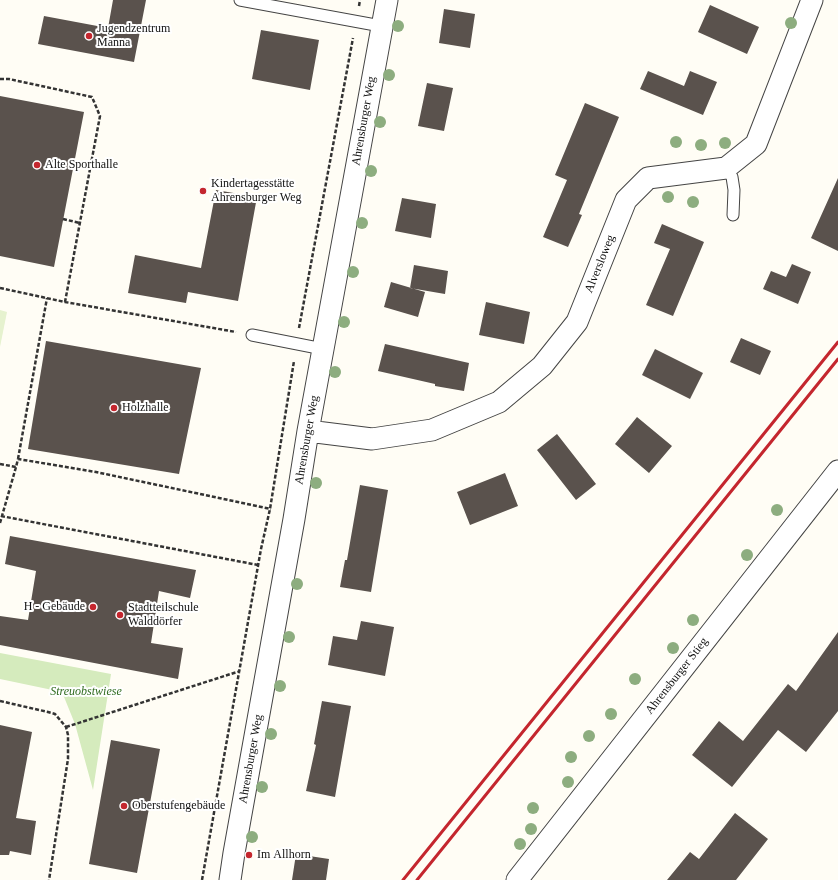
<!DOCTYPE html>
<html>
<head>
<meta charset="utf-8">
<style>
	body { margin:0 }
	canvas { display:block; background:#fffdf5 }
</style>
</head>
<body>
<canvas width="838" height="880"></canvas>
<script>
const c = document.querySelector('canvas').getContext('2d');
c.lineJoin = 'round';
function fillPath(path, color) {
  c.fillStyle = color;
  c.fill(path, 'evenodd');
}
function poly(rows) {
  const path = new Path2D();
  for (const r of rows) {
    path.moveTo(r[0], r[1]);
    for (let i = 2; i < r.length; i += 2) path.lineTo(r[i], r[i + 1]);
  }
  return path;
}
function trace(path, color, width, dash) {
  c.strokeStyle = color;
  c.lineWidth = width;
  c.lineCap = dash ? 'butt' : 'round';
  c.setLineDash(dash || []);
  c.stroke(path);
}
function write(font, color, halo, rows, align = 'center') {
  c.font = font + ' Georgia,serif';
  c.lineWidth = 4;
  c.setLineDash([]);
  c.textBaseline = 'middle';
  c.strokeStyle = halo;
  c.fillStyle = color;
  for (const [text, x, y, turn = 0] of rows) {
    c.save();
    c.translate(x, y);
    c.rotate((+turn || 0) * Math.PI / 180);
    c.textAlign = isNaN(turn) ? turn : align;
    if (halo) c.strokeText(text, 0, 0);
    c.fillText(text, 0, 0);
    c.restore();
  }
}
fillPath(poly([
	[0,653,111,674,93,790,75,724,62,692,0,679]
]), '#d5ebbd');
fillPath(poly([
	[0,310,7,312,0,347]
]), '#e6f2cf');
fillPath(poly([
	[113,0,146,0,134,62,38,44,44,16,108,28],
	[710,5,759,27,747,54,698,32],
	[444,9,475,14,470,48,439,43],
	[261,30,319,40,310,90,252,79],
	[648,71,684,86,690,71,717,82,703,115,640,89],
	[427,83,453,88,444,131,418,126],
	[0,96,84,112,54,267,0,256],
	[585,103,619,117,579,214,582,215,568,247,543,237,567,180,555,175],
	[838,178,838,251,811,238],
	[216,190,257,197,238,301,188,292,186,303,128,293,135,255,201,268],
	[402,198,436,204,431,238,395,231],
	[662,224,704,242,673,316,646,305,670,249,654,243],
	[792,264,811,272,798,304,763,289,771,271,786,277],
	[414,265,448,271,445,294,410,288],
	[391,282,425,292,418,317,384,307],
	[486,302,530,312,524,344,479,335],
	[741,338,771,351,760,375,730,362],
	[46,341,201,368,179,474,28,449],
	[385,344,469,363,464,391,435,386,435,384,378,371],
	[655,349,703,373,690,399,642,375],
	[637,417,672,446,649,473,615,444],
	[557,434,596,484,576,500,537,450],
	[505,473,518,506,470,525,457,492],
	[360,485,388,490,371,592,340,587,345,560,347,560],
	[10,536,196,570,190,598,159,591,151,643,183,648,178,679,0,645,0,616,28,620,36,571,5,564],
	[361,621,394,627,385,676,328,665,333,636,357,640],
	[838,632,838,711,806,752,778,730,732,787,692,755,719,721,743,741,788,684,796,691],
	[322,701,351,706,335,797,306,791,316,745,314,744],
	[0,725,32,732,16,818,36,821,31,855,10,851,9,855,0,855],
	[111,740,160,749,137,873,89,864],
	[735,813,768,839,736,880,667,880,690,852,699,859],
	[296,854,329,859,326,880,292,880]
]), '#5a524d');
const service = poly([
	[240,0,381,26],
	[726,168,732,177,734,190,733,215],
	[252,335,323,349]
]);
const minor = poly([
	[308,431,372,439,432,430,499,402,542,366,577,322,626,200,648,178,726,168,756,144,812,0],
	[230,880,234,853,294,519,308,431,387,0],
	[517,880,838,471]
]);
trace(service, '#444', 13);
trace(minor, '#444', 23);
trace(poly([
	[359,6,360,0],
	[0,79,9,79,92,97,100,116,65,302],
	[63,219,80,223],
	[0,288,65,302,236,332],
	[299,328,353,38],
	[18,459,47,298],
	[0,464,16,467,18,459,96,472,271,509],
	[1,516,258,565],
	[0,523,16,467],
	[0,701,48,712,55,714,66,727,68,735,68,759,49,880],
	[66,727,240,671],
	[202,880,261,549,270,509,294,361]
]), '#333', 2.5, [4, 2]);
trace(service, '#fff', 11);
trace(minor, '#fff', 21);
trace(poly([
	[403,880,838,342],
	[417,880,838,359]
]), '#c4262e', 3);
c.fillStyle = '#8dad7f';
for (const [x, y] of [
	[791,23],
	[398,26],
	[389,75],
	[380,122],
	[676,142],
	[725,143],
	[701,145],
	[371,171],
	[668,197],
	[693,202],
	[362,223],
	[353,272],
	[344,322],
	[335,372],
	[316,483],
	[777,510],
	[747,555],
	[297,584],
	[693,620],
	[289,637],
	[673,648],
	[635,679],
	[280,686],
	[611,714],
	[271,734],
	[589,736],
	[571,757],
	[568,782],
	[262,787],
	[533,808],
	[531,829],
	[252,837],
	[520,844]
]) {
  c.beginPath();
  c.arc(x, y, 6, 0, 2 * Math.PI);
  c.fill();
}
for (const [x, y, r, color] of [
	[89,36,4,"#c4262e"],
	[37,165,4,"#c4262e"],
	[203,191,4,"#c4262e"],
	[114,408,4,"#c4262e"],
	[93,607,4,"#c4262e"],
	[120,615,4,"#c4262e"],
	[124,806,4,"#c4262e"],
	[249,855,4,"#c4262e"]
]) {
  const dot = new Path2D();
  dot.arc(x, y, r, 0, 2 * Math.PI);
  c.fillStyle = color;
  c.fill(dot);
  trace(dot, '#fff', 1.5);
}
write('12px', '#111', '#fff', [
	["Jugendzentrum",97,29],
	["Manna",97,43],
	["Alte Sporthalle",45,165],
	["Kindertagesstätte",211,184],
	["Ahrensburger Weg",211,198],
	["Holzhalle",122,408],
	["H - Gebäude",85,607,"right"],
	["Stadtteilschule",128,608],
	["Walddörfer",128,622],
	["Oberstufengebäude",132,806],
	["Im Allhorn",257,855]
], 'left');
write('12px', '#111', '#fff', [
	["Ahrensburger Weg",364,121,-80],
	["Alversloweg",600,264,-68],
	["Ahrensburger Weg",307,440,-80],
	["Ahrensburger Stieg",677,676,-52],
	["Ahrensburger Weg",251,759,-80]
]);
write('italic 12px', '#2f6b1f', '#fff', [
	["Streuobstwiese",86,692]
]);
</script>
</body>
</html>
